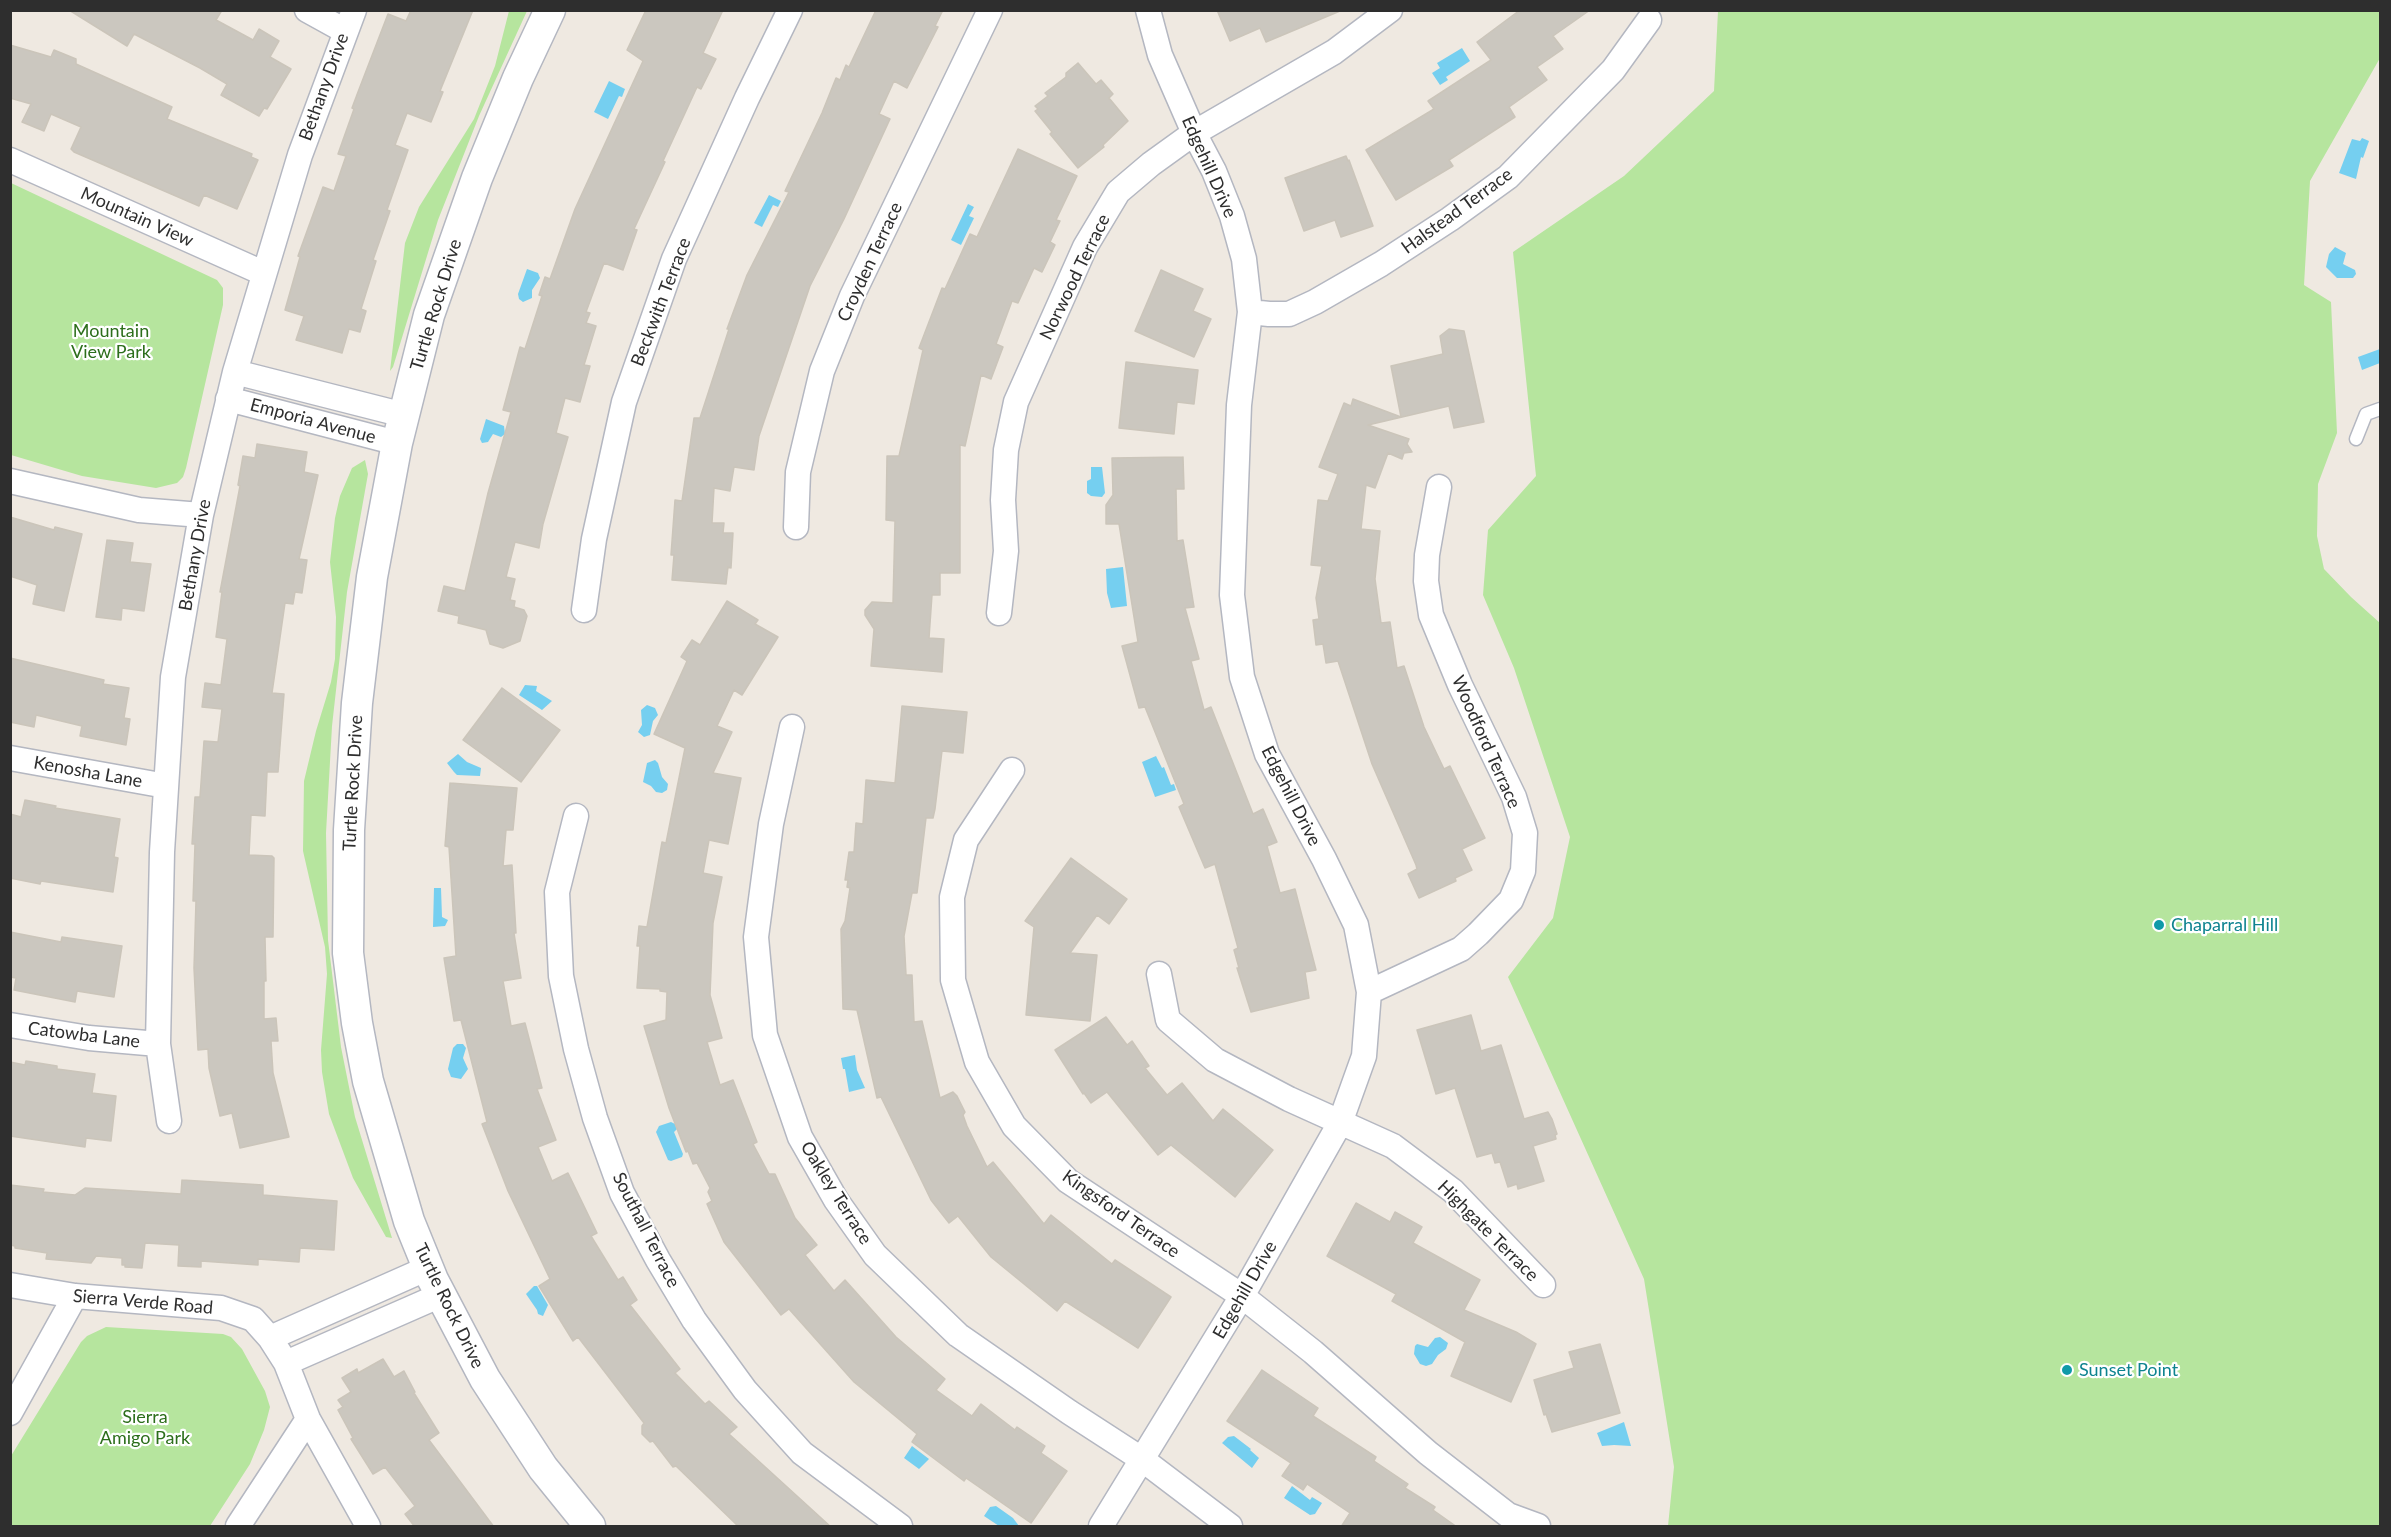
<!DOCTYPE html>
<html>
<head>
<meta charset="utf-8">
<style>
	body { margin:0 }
	#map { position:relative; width:2391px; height:1537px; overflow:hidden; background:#efe9e1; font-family:Lato,sans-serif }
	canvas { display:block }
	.frame { position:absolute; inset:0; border:12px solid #2e2e2e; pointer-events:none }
</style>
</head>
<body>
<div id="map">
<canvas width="2391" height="1537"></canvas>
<div class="frame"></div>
</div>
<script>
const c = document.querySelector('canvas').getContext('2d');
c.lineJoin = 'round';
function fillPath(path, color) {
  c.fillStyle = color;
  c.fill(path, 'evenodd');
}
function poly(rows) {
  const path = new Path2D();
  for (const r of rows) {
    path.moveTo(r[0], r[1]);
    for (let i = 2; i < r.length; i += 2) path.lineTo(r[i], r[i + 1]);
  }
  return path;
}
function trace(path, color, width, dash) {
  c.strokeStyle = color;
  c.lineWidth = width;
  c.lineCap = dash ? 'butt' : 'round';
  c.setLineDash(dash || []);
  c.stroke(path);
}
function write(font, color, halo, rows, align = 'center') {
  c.font = font + ' Lato,sans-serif';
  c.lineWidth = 4.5;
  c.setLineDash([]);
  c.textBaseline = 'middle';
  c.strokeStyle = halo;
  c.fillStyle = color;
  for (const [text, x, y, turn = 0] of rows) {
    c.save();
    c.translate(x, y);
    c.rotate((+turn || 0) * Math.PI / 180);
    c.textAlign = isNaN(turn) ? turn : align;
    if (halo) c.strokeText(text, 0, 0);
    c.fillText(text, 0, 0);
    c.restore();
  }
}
fillPath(poly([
	[509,11,527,11,479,116,438,220,393,367,390,371,405,243,419,207,474,119,495,66],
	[1718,11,2380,11,2380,58,2310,181,2304,285,2331,302,2337,433,2318,484,2317,536,2324,569,2351,597,2380,623,2380,1526,1668,1526,1674,1467,1644,1279,1508,977,1553,918,1570,837,1514,668,1483,595,1488,530,1536,476,1513,252,1624,176,1714,91],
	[11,183,217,280,223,288,223,305,186,468,183,477,177,483,156,488,82,476,11,455],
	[365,460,368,474,347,592,332,726,326,833,328,940,341,1047,355,1117,392,1238,386,1237,353,1178,329,1114,322,1072,321,1050,327,974,325,947,303,851,304,781,316,731,331,682,335,659,336,617,330,562,335,518,340,496,352,468],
	[106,1327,223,1334,231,1337,242,1349,265,1391,270,1407,264,1430,250,1464,210,1526,11,1526,11,1456,81,1342,87,1336]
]), '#b6e59e');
fillPath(poly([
	[1462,48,1470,61,1446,77,1448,80,1440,85,1432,73,1440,68,1437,63],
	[609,81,625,89,622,97,619,96,608,119,594,112],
	[2362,138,2369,141,2363,158,2361,157,2356,179,2339,173,2352,139,2360,141],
	[769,195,781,201,778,207,773,205,762,227,754,223],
	[968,204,974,207,969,216,974,218,961,245,951,240],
	[2335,247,2346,253,2343,264,2355,270,2356,274,2353,278,2337,278,2326,267,2329,254],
	[527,269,538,273,540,278,532,290,532,298,523,302,519,299,518,294],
	[2380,349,2380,363,2362,370,2358,357],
	[486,419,504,426,505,434,501,437,493,434,488,442,482,443,480,439],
	[1091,467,1102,467,1105,493,1102,497,1091,496,1087,493,1087,481,1091,479],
	[1123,567,1127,606,1111,608,1107,593,1106,569],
	[525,685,537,686,536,691,552,701,542,710,519,695],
	[647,705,655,708,658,715,653,721,650,735,644,737,638,732,642,725,641,710],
	[458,754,467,762,481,768,480,776,457,775,454,772,447,763],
	[1156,756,1162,768,1164,767,1171,785,1174,784,1176,790,1155,797,1142,762],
	[655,760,658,763,662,777,668,784,667,790,662,793,656,792,651,786,643,782,647,763],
	[434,888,441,888,442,917,448,920,445,926,433,927],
	[457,1044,463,1044,466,1048,463,1058,468,1069,461,1079,451,1077,448,1069,453,1048],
	[855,1055,857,1070,865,1088,849,1092,845,1069,843,1069,841,1058],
	[671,1122,675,1124,677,1129,674,1132,683,1154,682,1157,671,1161,668,1160,656,1132,659,1126],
	[534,1286,537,1286,548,1305,543,1316,538,1314,537,1310,526,1294],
	[1440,1337,1448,1343,1446,1349,1438,1355,1432,1364,1426,1366,1420,1364,1414,1354,1415,1346,1417,1344,1428,1347,1435,1338],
	[1624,1422,1631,1446,1614,1445,1602,1446,1597,1433],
	[1234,1436,1251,1449,1250,1450,1259,1458,1252,1468,1222,1443,1228,1437],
	[912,1446,929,1459,919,1469,904,1458],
	[1292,1486,1310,1500,1312,1497,1322,1503,1315,1514,1310,1515,1284,1498],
	[996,1506,1013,1518,1019,1526,999,1526,984,1516,990,1507]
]), '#75cff0');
const building = poly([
	[69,10,222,10,216,20,253,40,259,29,279,41,270,57,291,69,267,109,264,108,259,116,221,95,227,84,200,68,134,34,127,46,69,10],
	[411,10,473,10,440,91,443,92,431,122,407,113,395,145,408,150,387,210,390,211,373,260,376,261,361,309,366,311,360,332,349,329,342,353,296,340,304,316,285,310,300,257,298,256,323,187,334,191,346,156,338,154,354,109,352,108,358,92,388,14,406,21,411,10],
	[646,10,723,10,703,53,716,59,701,89,697,87,663,161,665,162,634,229,637,230,623,270,604,263,586,312,590,313,586,323,596,326,584,365,590,366,580,402,565,398,556,433,568,437,543,524,539,548,515,542,506,577,515,579,510,600,515,601,514,607,524,610,527,616,520,641,503,648,490,644,486,630,458,623,459,616,438,611,444,586,465,591,488,493,511,412,503,410,520,347,525,349,542,296,539,295,545,277,550,279,575,209,643,61,627,50,646,10],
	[876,10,943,10,935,26,938,27,907,88,894,81,879,114,890,119,844,219,810,286,759,436,754,470,734,467,730,491,714,488,712,523,724,523,723,533,733,533,731,568,728,567,726,584,672,580,674,555,671,555,675,500,682,501,694,418,700,418,729,329,727,329,747,275,789,192,785,191,822,113,836,78,840,80,846,65,849,67,876,10],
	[1217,10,1340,10,1340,11,1266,42,1260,28,1230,41,1217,10],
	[1520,10,1590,10,1553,36,1563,49,1537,67,1547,80,1509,107,1515,117,1449,160,1453,166,1396,200,1366,150,1434,109,1428,101,1491,60,1477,42,1520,10],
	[10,45,51,57,54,50,76,59,76,64,172,107,167,119,252,154,251,157,258,160,237,209,204,195,199,206,74,152,71,149,81,127,51,114,44,131,22,122,31,104,10,98,10,45],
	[1078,63,1096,84,1101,80,1113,94,1109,98,1128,121,1103,145,1104,147,1078,168,1050,134,1052,132,1035,111,1038,109,1035,106,1048,96,1045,93,1066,77,1066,73,1078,63],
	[1018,149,1077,176,1056,220,1060,221,1050,242,1055,245,1042,272,1034,268,1018,303,1012,301,996,344,1003,347,991,379,981,375,965,446,960,445,960,573,940,573,940,595,932,595,929,638,944,639,942,672,871,666,874,629,865,615,865,610,872,602,893,603,895,521,886,520,887,456,899,456,923,350,919,348,942,288,945,289,970,234,977,237,1018,149],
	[1346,156,1348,161,1349,160,1373,226,1341,237,1335,220,1304,231,1285,178,1346,156],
	[1161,270,1203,289,1193,311,1211,319,1194,357,1135,331,1161,270],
	[1449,329,1464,331,1484,422,1454,428,1449,406,1368,425,1409,439,1407,444,1412,452,1404,453,1402,459,1388,453,1375,488,1366,485,1361,529,1380,531,1375,579,1381,623,1390,622,1397,668,1404,666,1424,727,1444,769,1450,766,1485,838,1462,849,1472,870,1455,878,1456,881,1419,898,1408,874,1417,869,1416,865,1372,764,1338,661,1326,663,1323,644,1316,645,1313,620,1319,619,1316,598,1322,566,1311,565,1318,500,1328,501,1338,474,1319,467,1344,403,1351,406,1353,399,1401,417,1391,366,1443,354,1440,336,1449,329],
	[1126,362,1198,370,1194,404,1177,402,1174,434,1119,428,1126,362],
	[257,444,307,452,304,472,318,475,299,559,307,560,302,593,295,592,293,604,285,603,272,693,284,694,278,772,267,772,265,816,251,815,249,855,272,856,274,858,273,937,265,937,266,981,264,981,264,1019,276,1018,278,1041,271,1041,273,1073,289,1137,240,1148,232,1113,220,1116,209,1068,208,1049,198,1050,194,968,196,901,193,901,195,844,192,844,195,797,200,797,204,741,218,742,222,709,202,707,205,683,221,685,227,639,216,637,222,592,220,592,240,486,238,485,243,456,255,458,257,444],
	[1183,457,1184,489,1176,489,1177,541,1183,540,1194,607,1185,608,1199,659,1191,661,1204,710,1211,707,1253,814,1263,809,1277,842,1267,846,1280,893,1295,889,1316,970,1305,972,1309,998,1251,1012,1237,968,1239,968,1234,950,1238,948,1215,864,1205,868,1179,807,1184,804,1145,707,1139,708,1122,646,1138,642,1119,524,1106,524,1106,505,1113,495,1112,458,1183,457],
	[10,517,54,530,55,527,82,534,64,611,33,604,37,585,10,576,10,517],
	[107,540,133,543,130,562,151,564,144,611,122,608,121,620,96,617,107,540],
	[727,601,758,620,755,624,778,637,742,695,734,690,717,726,732,732,713,773,741,778,728,844,709,840,703,873,722,877,713,923,710,995,722,1038,707,1042,720,1085,733,1080,757,1142,753,1144,769,1174,775,1174,795,1218,817,1245,805,1255,834,1291,845,1280,896,1337,945,1379,936,1390,972,1416,981,1404,1015,1430,1017,1427,1045,1446,1041,1453,1067,1471,1031,1523,966,1478,964,1481,912,1442,917,1434,854,1382,789,1309,781,1315,724,1242,707,1204,712,1201,708,1192,710,1188,697,1163,693,1164,688,1151,686,1152,669,1108,644,1026,666,1020,667,992,660,991,660,989,637,988,640,946,637,946,639,926,647,927,662,842,666,843,685,748,654,734,687,661,681,657,692,640,700,645,727,601],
	[10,658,104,680,103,684,129,688,124,718,130,719,126,745,80,736,82,726,36,715,34,727,10,722,10,658],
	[502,688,560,730,521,782,463,740,502,688],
	[902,706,967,712,963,753,942,751,935,809,933,818,926,818,917,893,912,893,904,936,906,975,912,975,914,1022,922,1021,940,1098,953,1092,957,1096,965,1112,963,1115,967,1126,987,1167,993,1162,1044,1224,1051,1215,1112,1264,1115,1260,1171,1297,1138,1348,1065,1301,1057,1311,991,1257,958,1216,949,1223,931,1200,881,1097,877,1098,857,1010,843,1009,841,929,845,921,850,888,847,887,848,880,845,880,849,852,854,852,856,823,863,824,866,780,895,783,902,706],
	[450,783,517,788,513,830,506,830,503,866,512,865,516,933,514,933,521,978,503,981,511,1026,525,1023,542,1088,537,1089,556,1140,538,1147,552,1181,568,1173,597,1233,591,1236,618,1280,623,1277,637,1300,630,1305,680,1369,675,1373,705,1404,709,1401,737,1427,729,1434,831,1527,739,1527,676,1466,673,1467,653,1441,650,1442,642,1434,642,1426,644,1423,578,1337,573,1341,539,1286,550,1279,508,1191,482,1124,487,1122,461,1020,454,1021,444,958,456,956,449,847,445,846,450,783],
	[25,800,56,806,55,808,120,819,114,857,118,858,113,892,41,881,40,884,10,878,10,814,21,817,25,800],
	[1071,858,1127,899,1109,924,1097,915,1070,953,1097,955,1090,1021,1026,1015,1034,927,1025,921,1071,858],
	[10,932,61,942,62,937,122,946,114,997,77,991,75,1002,14,990,16,978,10,977,10,932],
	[1471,1015,1481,1051,1501,1045,1524,1119,1548,1112,1552,1119,1557,1134,1555,1135,1556,1139,1533,1146,1544,1181,1518,1189,1517,1184,1508,1187,1500,1162,1495,1163,1492,1153,1477,1157,1455,1088,1436,1094,1417,1030,1471,1015],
	[1106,1017,1127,1045,1132,1041,1149,1066,1145,1068,1167,1095,1182,1083,1213,1121,1223,1109,1273,1150,1235,1197,1171,1145,1158,1155,1107,1092,1091,1103,1084,1093,1083,1094,1055,1050,1106,1017],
	[26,1061,57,1066,57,1069,95,1074,92,1093,116,1096,111,1141,86,1138,85,1147,10,1136,10,1062,25,1065,26,1061],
	[182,1180,263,1185,263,1195,337,1201,334,1250,300,1248,299,1262,258,1259,258,1265,201,1261,201,1267,178,1266,179,1245,145,1243,142,1268,125,1267,125,1265,122,1265,122,1258,96,1256,91,1263,46,1259,47,1253,15,1248,15,1246,10,1245,10,1185,44,1189,43,1192,75,1195,85,1188,181,1194,182,1180],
	[1356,1203,1390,1222,1395,1212,1422,1227,1413,1243,1480,1280,1464,1310,1516,1332,1536,1344,1511,1402,1451,1376,1465,1342,1392,1301,1396,1294,1327,1256,1356,1203],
	[1600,1344,1620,1413,1552,1432,1546,1414,1544,1415,1534,1380,1574,1368,1569,1352,1600,1344],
	[383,1359,394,1377,404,1371,415,1392,414,1393,439,1433,429,1440,494,1527,415,1527,405,1514,415,1506,385,1467,373,1474,351,1439,353,1438,338,1410,343,1407,338,1400,351,1392,342,1378,357,1369,358,1373,383,1359],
	[1262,1370,1318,1408,1313,1416,1376,1457,1374,1461,1408,1484,1405,1488,1435,1507,1433,1510,1457,1527,1341,1527,1350,1513,1307,1484,1303,1490,1282,1476,1291,1463,1227,1421,1262,1370]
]);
fillPath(building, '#cbc7bf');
trace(building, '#cbc5ba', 1.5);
const service = poly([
	[2356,439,2366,414,2380,409]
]);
const minor = poly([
	[307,10,345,31],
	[10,160,263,273],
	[1250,312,1269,314,1289,314,1315,302,1381,264,1450,219,1508,177,1613,70,1649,20],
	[235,372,404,415],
	[228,399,397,443],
	[10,481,139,510,201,515],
	[796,527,798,472,822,371,852,296,990,10],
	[584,610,594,539,624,402,674,259,747,98,790,10],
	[999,613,1006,551,1003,500,1006,450,1016,402,1085,247,1118,192,1151,164,1194,133,1334,52,1390,10],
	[792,727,771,824,756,937,765,1035,800,1137,836,1200,875,1255,958,1335,1069,1412,1143,1460,1230,1526],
	[10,758,166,786],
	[1012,770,966,840,952,897,953,980,977,1062,1014,1126,1068,1181,1242,1296,1313,1352,1428,1453,1508,1515,1538,1526],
	[576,816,557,892,561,976,576,1049,595,1118,622,1193,658,1260,694,1320,745,1390,802,1453,900,1526],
	[1159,974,1168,1020,1215,1060,1289,1099,1393,1146,1453,1191,1543,1285],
	[1369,992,1461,949,1478,934,1511,900,1523,871,1525,833,1514,797,1460,685,1431,615,1426,581,1427,555,1439,487],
	[10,1025,89,1038,158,1044],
	[169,1121,158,1044,162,852,173,677,201,515,235,372,300,155,354,10],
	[10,1285,75,1296,221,1308,253,1319,270,1338,286,1363,308,1419,368,1526],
	[270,1338,428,1268],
	[286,1363,441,1295],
	[10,1413,75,1296],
	[238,1526,308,1419],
	[1101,1526,1242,1296,1340,1123,1364,1056,1369,992,1356,925,1324,859,1267,754,1242,677,1232,595,1239,405,1250,312,1244,259,1232,216,1214,171,1194,133,1160,55,1148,10]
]);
const tertiary = poly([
	[550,10,518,78,477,178,429,315,397,443,372,577,357,703,349,830,348,953,357,1023,368,1081,409,1221,433,1280,485,1379,543,1468,590,1526]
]);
trace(service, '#b4b7c1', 15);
trace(minor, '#b4b7c1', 27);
trace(tertiary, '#b4b7c1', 33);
trace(service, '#fff', 12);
trace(minor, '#fff', 24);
trace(tertiary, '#fff', 30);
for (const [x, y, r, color] of [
	[2159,925,6,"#0f9aa8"],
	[2067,1370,6,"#0f9aa8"]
]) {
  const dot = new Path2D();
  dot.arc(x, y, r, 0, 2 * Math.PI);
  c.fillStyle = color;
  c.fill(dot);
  trace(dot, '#fff', 2);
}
write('18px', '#2e2e2e', '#fff', [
	["Bethany Drive",324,87,-70],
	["Edgehill Drive",1209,167,66],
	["Halstead Terrace",1457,211,-36],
	["Mountain View",137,217,24],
	["Croyden Terrace",870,262,-65],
	["Norwood Terrace",1075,277,-64],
	["Beckwith Terrace",661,302,-69],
	["Turtle Rock Drive",436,305,-73],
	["Emporia Avenue",313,421,15],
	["Bethany Drive",195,555,-80],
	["Woodford Terrace",1486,742,66],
	["Kenosha Lane",88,772,10],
	["Turtle Rock Drive",353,783,-87],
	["Edgehill Drive",1291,796,63],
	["Catowba Lane",84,1035,7],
	["Oakley Terrace",836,1193,58],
	["Kingsford Terrace",1121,1214,35],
	["Southall Terrace",646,1230,63],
	["Highgate Terrace",1488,1231,45],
	["Edgehill Drive",1245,1290,-60],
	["Sierra Verde Road",143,1302,5],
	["Turtle Rock Drive",449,1306,64]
]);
write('18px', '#2c6e1b', '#fff', [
	["Mountain",111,331],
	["View Park",111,352],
	["Sierra",145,1417],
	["Amigo Park",145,1438]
]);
write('18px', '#0d838f', '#fff', [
	["Chaparral Hill",2171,925],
	["Sunset Point",2079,1370]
], 'left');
</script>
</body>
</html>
